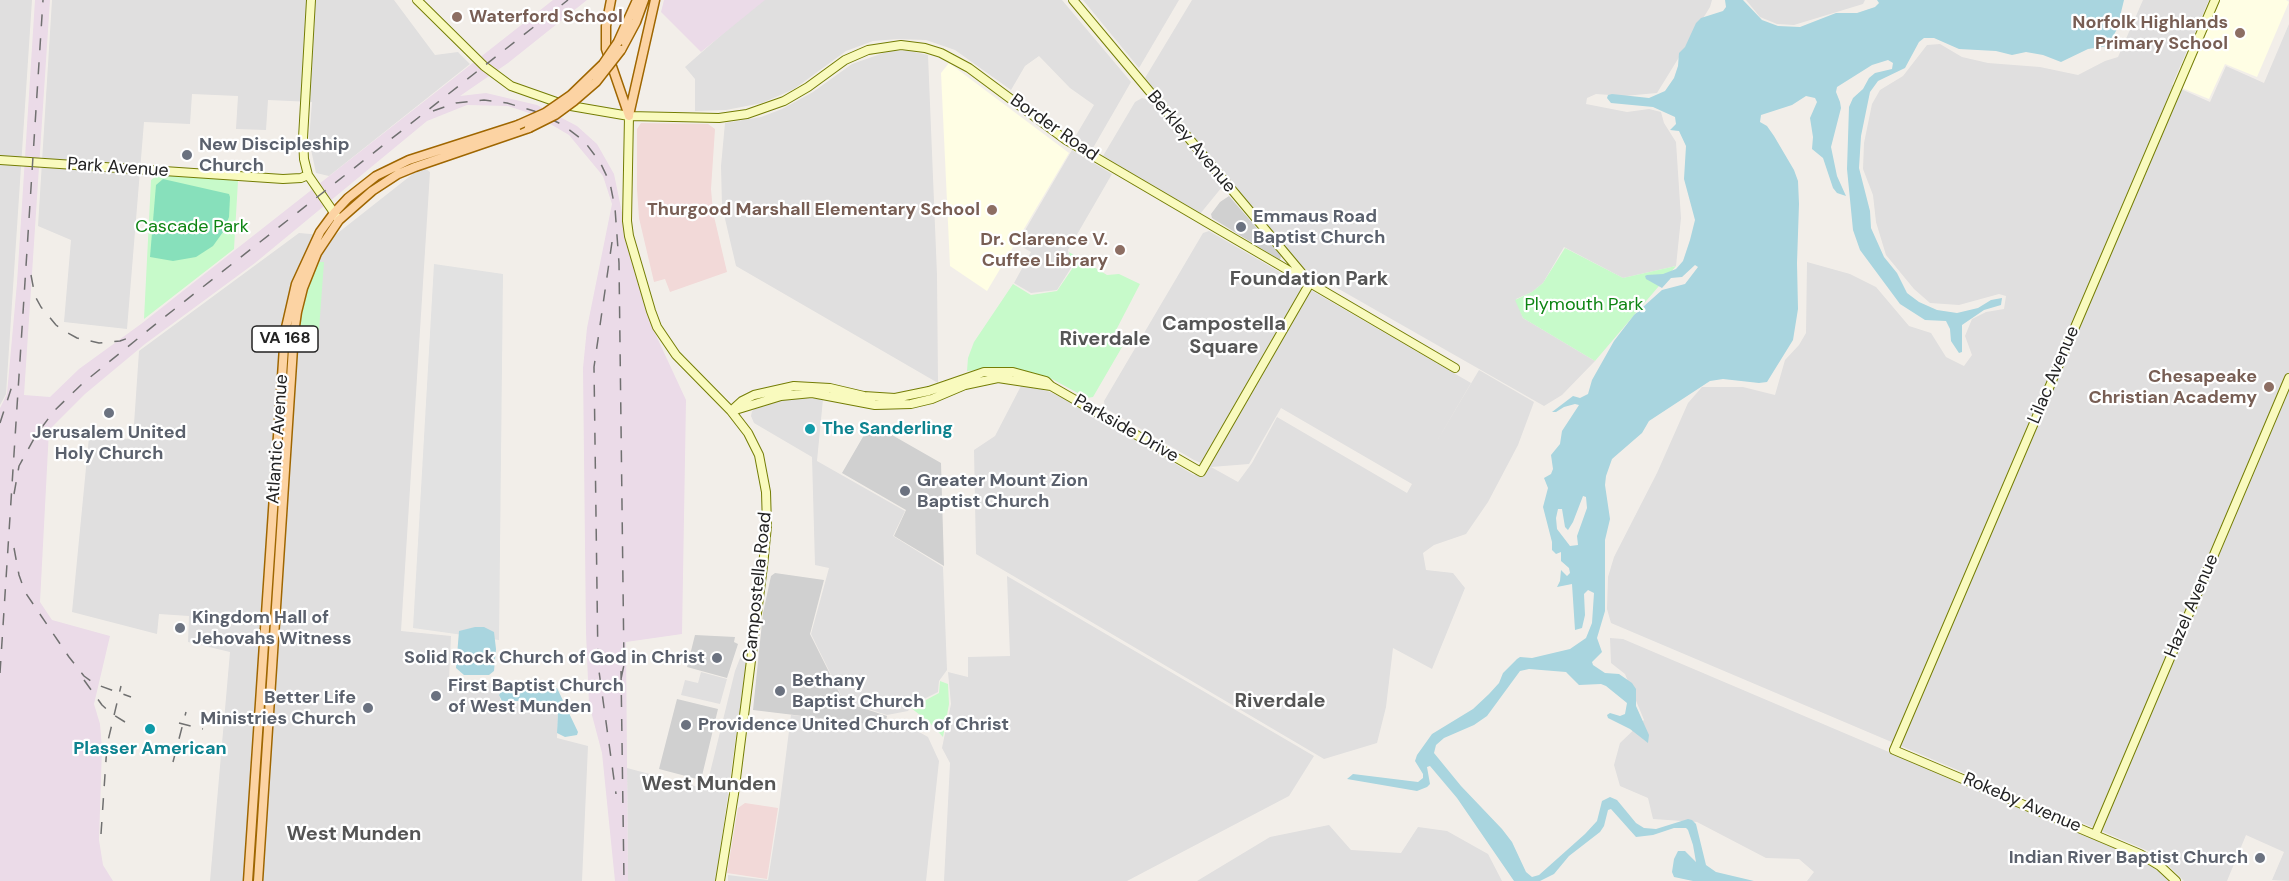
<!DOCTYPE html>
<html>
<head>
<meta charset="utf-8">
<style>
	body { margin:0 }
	canvas { display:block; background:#f2eee9 }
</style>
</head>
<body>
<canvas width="2289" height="881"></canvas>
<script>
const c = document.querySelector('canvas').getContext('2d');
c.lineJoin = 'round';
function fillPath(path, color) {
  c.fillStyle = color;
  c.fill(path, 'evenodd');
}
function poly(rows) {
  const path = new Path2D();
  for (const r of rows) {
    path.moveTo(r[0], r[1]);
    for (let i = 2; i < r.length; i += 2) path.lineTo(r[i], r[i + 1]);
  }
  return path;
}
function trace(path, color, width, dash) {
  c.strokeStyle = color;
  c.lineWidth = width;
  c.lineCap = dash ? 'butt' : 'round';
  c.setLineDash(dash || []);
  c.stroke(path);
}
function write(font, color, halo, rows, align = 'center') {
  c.font = font + ' "DM Sans",sans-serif';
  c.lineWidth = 4.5;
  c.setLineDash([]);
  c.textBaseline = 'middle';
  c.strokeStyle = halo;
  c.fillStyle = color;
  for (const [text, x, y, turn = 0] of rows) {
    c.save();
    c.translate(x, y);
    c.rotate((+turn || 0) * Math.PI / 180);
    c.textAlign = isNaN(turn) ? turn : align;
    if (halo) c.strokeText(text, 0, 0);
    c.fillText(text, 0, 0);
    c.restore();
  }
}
fillPath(poly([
	[0,0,32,0,6,394,0,405],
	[52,0,394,0,435,55,458,52,470,64,329,176,316,173,309,140,312,102,268,100,266,130,236,129,238,96,192,94,190,124,144,122,127,329,64,322,71,240,38,226],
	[761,0,1062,0,1131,82,1093,148,1075,137,1094,105,1070,88,1039,56,1025,66,1011,90,955,50,926,40,898,39,873,41,846,51,794,89,762,103,726,110,695,111,695,79,685,67],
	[1083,0,1179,0,1139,68],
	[1192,0,1712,0,1710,7,1657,93,1624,96,1596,94,1587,98,1586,104,1627,112,1649,109,1661,112,1664,123,1676,142,1681,218,1676,266,1623,278,1564,247,1543,283,1532,292,1516,299,1523,318,1595,361,1562,395,1544,406,1309,272,1294,260,1145,78],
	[1746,0,1865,0,1863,4,1794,25,1777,24,1760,17],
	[2143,0,2209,0,2172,85,2210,102,2226,66,2264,83,2289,24,2289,881,2272,880,2284,852,2246,835,2227,881,2184,881,2158,855,1611,623,1607,609,1608,577,1614,557,1657,473,1688,403,1702,387,1743,387,1775,395,1785,360,1799,345,1806,333,1807,262,1850,274,1876,287,1909,326,1931,333,1946,357,1964,366,1972,355,1965,336,1972,319,1986,312,2004,309,2006,296,1999,294,1959,305,1930,303,1914,289,1886,255,1876,222,1873,195,1863,169,1864,143,1872,104,1880,90,1903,76,1927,45,1940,44,1962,57,1988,63,2040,67,2078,75,2105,61,2118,57],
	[889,51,909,51,928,55,937,275,938,383,736,266,722,206,721,166,725,123,761,117,782,109,813,92,852,64],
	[1142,98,1150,100,1222,187,1200,214,1103,156,1135,102],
	[1072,150,1112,174,1068,250,1071,268,1057,290,1031,293,1014,283,1031,252,1017,244],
	[426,169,430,172,401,631,451,636,449,680,499,684,500,700,558,711,557,738,588,746,582,881,210,881,230,652,188,642,189,616,159,614,157,634,72,612,89,437,133,439,139,351,299,233,334,236,414,173],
	[1209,231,1471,383,1431,451,1479,370,1534,402,1518,445,1488,502,1466,534,1434,545,1423,553,1426,570,1453,573,1465,588,1432,669,1393,648,1386,707,1377,743,1324,759,976,554,974,450,995,436,1022,384,1050,392,1067,400,1194,475,1211,467,1238,482,1252,463,1277,417,1407,493,1412,484,1281,408,1249,464,1211,467,1194,460,1105,408,1104,401,1203,233],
	[796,398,823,399,817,461,905,511,893,536,943,567,947,670,939,681,938,692,912,705,908,711,887,715,844,701,811,634,829,568,815,565,812,457,754,423,751,416,752,411,756,408,771,402],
	[1007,576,1314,756,1289,796,1127,881,944,881,950,763,942,748,951,704,948,672,968,677,968,657,1010,656],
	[1610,638,1623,639,2143,860,2165,876,2168,881,1807,881,1814,872,1799,859,1766,858,1697,822,1653,819,1648,798,1620,786,1614,765,1620,743,1644,720,1625,674,1611,663],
	[744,648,748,649,716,881,628,881,627,768,706,789,735,671],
	[701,672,727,679,720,704,681,695,685,680,698,683],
	[791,715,912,728,928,737,939,761,926,881,728,881,728,875,768,880,779,810],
	[1329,825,1351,850,1401,853,1418,827,1447,831,1488,854,1502,881,1197,881,1270,837]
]), '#e0dfdf');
fillPath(poly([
	[641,123,708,124,715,129,711,189,713,212,727,272,670,292,665,279,654,282,639,218,637,189,637,129],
	[745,803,778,808,767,879,727,873,738,808]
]), '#f2d9d8');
fillPath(poly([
	[35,0,50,0,24,395,50,397,79,369,141,324,553,0,587,0,508,63,460,96,486,93,537,105,577,126,597,144,614,174,633,266,654,331,686,400,682,634,626,642,628,881,615,881,602,753,589,704,586,633,583,368,587,328,612,204,603,176,569,135,535,115,508,106,467,105,427,121,255,263,145,344,85,394,49,430,40,602,52,620,110,636,94,704,100,724,102,748,99,840,103,865,113,881,0,881,0,408,7,394,17,283],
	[664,0,765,0,701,52,661,12]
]), '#ebdbe8');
fillPath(poly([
	[2219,0,2286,0,2289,2,2257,77,2225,64,2209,99,2182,88],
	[949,63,1069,153,987,291,950,266,941,73]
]), '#fffee4');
fillPath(poly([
	[1229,196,1281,256,1280,260,1212,218,1211,214,1220,202],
	[871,423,941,463,944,566,894,536,906,510,842,473],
	[775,573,824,580,810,634,844,702,887,716,885,726,753,710,763,613,771,576],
	[695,635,735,637,734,642,738,644,727,678,687,667],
	[677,699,718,709,701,780,659,769]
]), '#d0d0d0');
fillPath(poly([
	[161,173,238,181,234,249,144,319,151,180],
	[1565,248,1623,278,1676,266,1595,361,1523,318,1515,300,1532,292,1543,283],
	[1069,252,1107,275,1119,274,1140,284,1114,334,1125,342,1093,397,1087,398,1052,379,1022,370,986,369,967,371,968,358,974,342,1013,284,1031,295,1057,291,1072,269],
	[318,262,324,262,319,330,299,328,307,288],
	[940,681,948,684,949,704,943,737,929,722,911,708,939,693]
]), '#c7faca');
fillPath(poly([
	[163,179,229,194,230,197,229,217,223,232,213,246,196,257,173,261,150,257,156,185]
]), '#87e0bb');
fillPath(poly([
	[434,264,503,274,499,640,413,628]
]), '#e2e2e2');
fillPath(poly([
	[1725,0,1743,0,1762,20,1778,26,1800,27,1836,13,1857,13,1875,7,1879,3,1877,0,2124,0,2117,29,2108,46,2088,49,2061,62,2043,55,2026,52,2012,55,1996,51,1959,49,1934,38,1924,38,1919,42,1905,68,1878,81,1870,92,1861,136,1859,168,1870,211,1871,228,1884,257,1897,273,1907,293,1919,302,1937,310,1957,313,1978,308,1991,300,2002,298,2001,305,1984,310,1962,325,1962,352,1959,353,1951,341,1950,329,1946,321,1925,320,1900,304,1860,250,1853,230,1847,169,1849,107,1853,98,1863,89,1869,78,1875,73,1892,69,1893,63,1888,60,1872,65,1837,87,1836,92,1840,102,1841,108,1831,147,1837,176,1846,196,1837,193,1833,188,1823,158,1812,149,1813,137,1810,118,1817,102,1815,98,1806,96,1792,105,1761,115,1760,122,1767,126,1774,136,1794,170,1798,181,1799,204,1797,263,1798,309,1793,340,1767,382,1759,383,1723,379,1710,381,1649,421,1642,433,1612,459,1606,476,1605,485,1610,519,1605,540,1605,611,1597,638,1602,652,1592,662,1593,665,1605,673,1619,674,1632,683,1636,689,1636,706,1649,735,1648,743,1630,729,1608,718,1607,715,1610,713,1620,716,1625,714,1627,703,1606,686,1601,684,1579,685,1566,672,1529,669,1520,671,1487,716,1474,725,1444,738,1436,745,1434,753,1461,786,1502,829,1512,842,1526,872,1532,877,1539,875,1585,834,1597,821,1602,801,1610,797,1617,800,1636,823,1644,828,1656,829,1688,819,1692,820,1696,824,1706,865,1716,872,1754,881,1693,881,1674,877,1672,872,1674,859,1678,851,1685,851,1696,862,1693,845,1688,830,1686,828,1674,828,1653,835,1636,837,1611,809,1608,810,1604,826,1600,832,1569,856,1554,874,1540,881,1514,881,1457,798,1430,766,1427,767,1430,784,1427,787,1417,791,1347,779,1353,774,1418,782,1423,778,1423,774,1415,761,1417,755,1432,734,1473,709,1489,694,1499,683,1503,673,1517,659,1520,657,1532,658,1570,649,1586,638,1592,623,1594,593,1588,590,1584,594,1585,615,1582,628,1575,630,1572,584,1557,587,1560,581,1561,570,1567,576,1570,573,1569,568,1561,561,1561,552,1556,554,1552,550,1552,542,1543,507,1548,488,1544,478,1551,474,1553,469,1551,455,1560,444,1562,431,1579,405,1575,404,1564,407,1556,412,1552,412,1573,396,1580,398,1588,394,1592,380,1614,341,1634,315,1662,290,1685,284,1698,267,1695,265,1682,277,1671,278,1662,288,1646,279,1645,276,1647,275,1663,274,1676,269,1683,261,1690,240,1695,220,1684,179,1686,146,1679,131,1670,130,1676,124,1675,117,1653,107,1611,103,1607,98,1608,95,1612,94,1649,98,1665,91,1674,78,1678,66,1679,53,1685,47,1696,23,1701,18,1723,11,1726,7],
	[1583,496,1586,497,1587,508,1577,536,1578,545,1570,546,1557,529,1556,518,1558,509,1562,509,1565,527,1568,530,1573,522],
	[475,627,484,627,494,632,496,649,494,671,489,675,464,675,456,668,459,631],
	[504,688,557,688,578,732,577,735,565,737,557,733,558,713,556,711,518,701,502,701,499,695]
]), '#a9d5df');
const secondary = poly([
	[311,0,303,138,304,159,308,175,337,217],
	[417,0,484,66,511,86,565,105,629,116,719,118,747,114,784,101,808,87,845,60,868,50,901,45,925,48,941,53,969,68,1066,140,1455,368],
	[1073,0,1305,277],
	[629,116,627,221,629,236,651,311,657,327,676,355,731,411,748,433,759,455,766,492,767,526,763,566,734,794,720,881],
	[0,160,283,179,301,178,308,175],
	[731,411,742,401,754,395,794,386,830,388,864,396,895,398,929,391,984,372,1013,372,1046,381,1051,386,1201,472,1310,283],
	[732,411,781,396,812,393,875,405,911,404,932,399,965,385,998,378,1051,386],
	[2095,835,2289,378],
	[2176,881,2160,866,2140,854,1894,750,2215,0]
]);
const primary = poly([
	[611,0,606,26,606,49,629,116],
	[618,42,637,0],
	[621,50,636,22,644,0],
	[629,115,655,0],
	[248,881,285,332,296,284,320,232,334,213,348,198,376,176,409,160,518,125],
	[258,881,294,333,297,312,303,288,317,253,339,220,372,191,398,174,415,167,529,128]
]);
trace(secondary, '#747d05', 10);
trace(primary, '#9f6600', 11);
trace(secondary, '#f9fabe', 8);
trace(primary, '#fcd3a3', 8);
trace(poly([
	[433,111,456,103,484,100,507,103,534,111,563,125,584,141,600,162,610,183,615,208,619,263,624,665,621,679],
	[612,242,594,367,598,664,616,794],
	[31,275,35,296,41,307,56,325,66,332,77,338,99,343,120,341,134,336],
	[0,423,12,386],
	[14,494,19,466,36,435,54,411,83,383,162,319,568,0],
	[14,548,19,575,25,592,69,657,84,676,95,684,131,697],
	[621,671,624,881],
	[0,673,43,0],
	[84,680,102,705,112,714,125,722],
	[179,723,203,729],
	[173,762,186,712],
	[101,834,107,745,121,686]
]), '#707070', 1.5, [12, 12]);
const primaryBridge = poly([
	[518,125,545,113,571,95,603,64,618,42],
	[529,128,555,115,574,101,596,82,621,50]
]);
trace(primaryBridge, '#9f6600', 11, []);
trace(primaryBridge, '#fcd3a3', 8);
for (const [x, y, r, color] of [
	[457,17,6,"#8d6e63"],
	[2240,33,6,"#8d6e63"],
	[187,155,6,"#6b7280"],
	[992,210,6,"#8d6e63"],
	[1241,227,6,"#6b7280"],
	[1120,250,6,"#8d6e63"],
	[2269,387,6,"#8d6e63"],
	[109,413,6,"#6b7280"],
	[810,429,6,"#0f9aa8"],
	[905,491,6,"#6b7280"],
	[180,628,6,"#6b7280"],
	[717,658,6,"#6b7280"],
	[780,691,6,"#6b7280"],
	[436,696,6,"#6b7280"],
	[368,708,6,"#6b7280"],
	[686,725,6,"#6b7280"],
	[150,729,6,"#0f9aa8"],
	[2260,858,6,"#6b7280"]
]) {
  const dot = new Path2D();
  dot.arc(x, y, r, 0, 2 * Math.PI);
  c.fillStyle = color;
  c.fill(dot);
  trace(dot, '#fff', 2);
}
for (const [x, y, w] of [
	[285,339,66]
]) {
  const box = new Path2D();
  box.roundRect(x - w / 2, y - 13, w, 26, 4.5);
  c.fillStyle = '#fff';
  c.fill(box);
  trace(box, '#222', 1.5);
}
write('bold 16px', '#222', null, [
	["VA 168",285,339]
]);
write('bold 18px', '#785e54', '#fff', [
	["Waterford School",469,17,"left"],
	["Norfolk Highlands",2228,23],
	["Primary School",2228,44],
	["Thurgood Marshall Elementary School",980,210],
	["Dr. Clarence V.",1108,240],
	["Cuffee Library",1108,261],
	["Chesapeake",2257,377],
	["Christian Academy",2257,398]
], 'right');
write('18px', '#222', '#fff', [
	["Border Road",1054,128,35],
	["Berkley Avenue",1191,142,50],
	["Park Avenue",118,168,4],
	["Lilac Avenue",2054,375,-67],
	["Parkside Drive",1126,429,30],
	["Atlantic Avenue",278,439,-86],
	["Campostella Road",758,587,-84],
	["Hazel Avenue",2192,606,-67],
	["Rokeby Avenue",2022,803,23]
]);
write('bold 18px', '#5b616d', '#fff', [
	["New Discipleship",199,145],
	["Church",199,166],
	["Emmaus Road",1253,217],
	["Baptist Church",1253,238],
	["Jerusalem United",109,433,"center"],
	["Holy Church",109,454,"center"],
	["Greater Mount Zion",917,481],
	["Baptist Church",917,502],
	["Kingdom Hall of",192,618],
	["Jehovahs Witness",192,639],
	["Solid Rock Church of God in Christ",705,658,"right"],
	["Bethany",792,681],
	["Baptist Church",792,702],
	["First Baptist Church",448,686],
	["of West Munden",448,707],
	["Better Life",356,698,"right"],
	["Ministries Church",356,719,"right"],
	["Providence United Church of Christ",698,725],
	["Indian River Baptist Church",2248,858,"right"]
], 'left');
write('18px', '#0c8412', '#fff', [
	["Cascade Park",192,227],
	["Plymouth Park",1584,305]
]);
write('bold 18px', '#0d838f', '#fff', [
	["The Sanderling",822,429],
	["Plasser American",150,749,"center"]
], 'left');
write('bold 20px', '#555', '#fff', [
	["Foundation Park",1309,280],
	["Campostella",1224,325],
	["Square",1224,348],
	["Riverdale",1105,340],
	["Riverdale",1280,702],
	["West Munden",709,785],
	["West Munden",354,835]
]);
</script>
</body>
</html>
